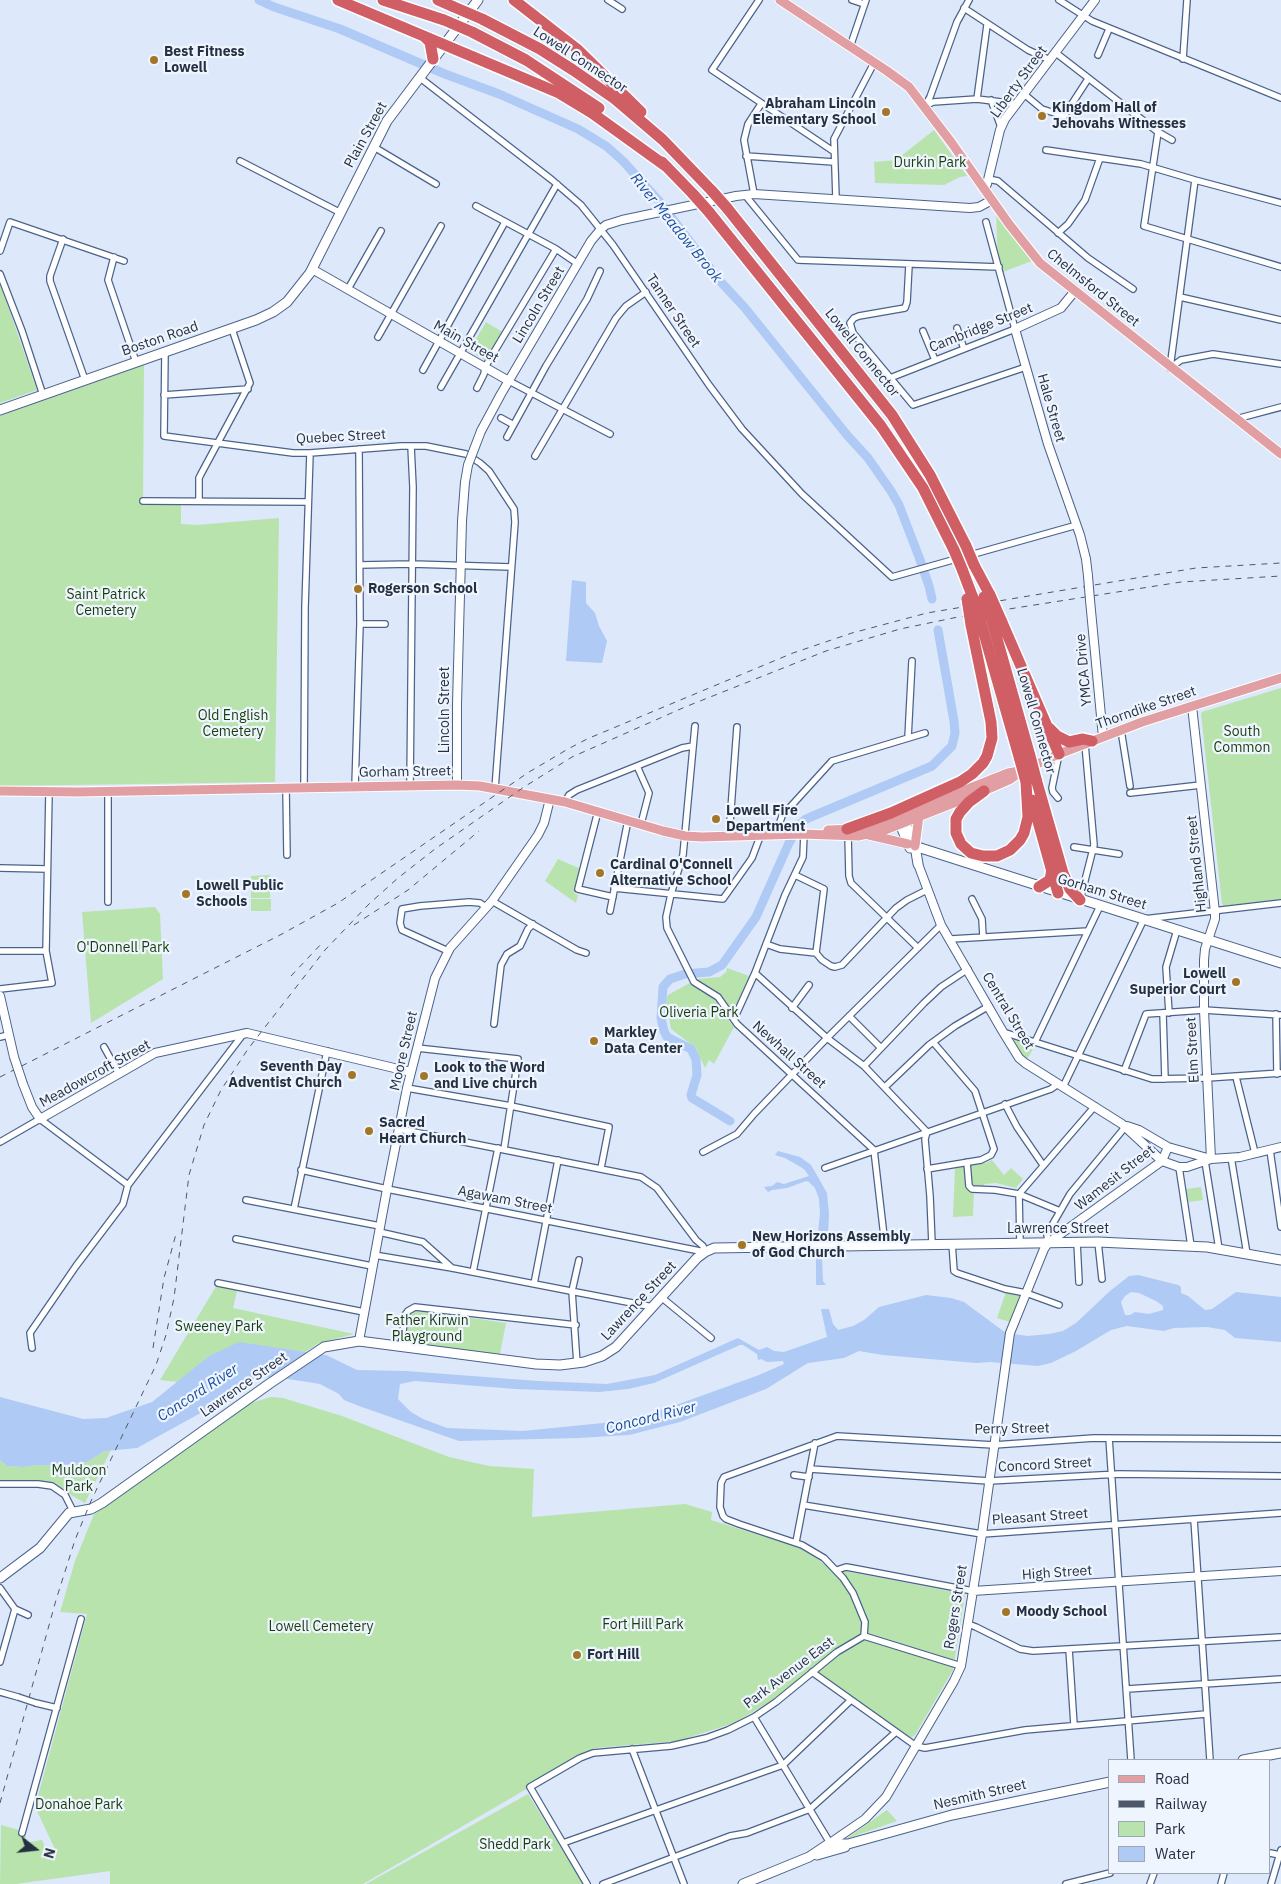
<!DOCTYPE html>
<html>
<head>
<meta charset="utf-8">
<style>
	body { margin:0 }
	#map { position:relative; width:1281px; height:1884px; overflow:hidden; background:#dde8fa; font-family:"IBM Plex Sans",sans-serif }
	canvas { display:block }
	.legend { position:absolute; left:1108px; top:1759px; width:162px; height:115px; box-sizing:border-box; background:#eff5fe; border:1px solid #9ea6b2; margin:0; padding:6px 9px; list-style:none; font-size:15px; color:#253041 }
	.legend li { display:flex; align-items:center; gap:10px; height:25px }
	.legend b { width:25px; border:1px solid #9ea6b2 }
	.north { position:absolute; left:10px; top:1824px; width:50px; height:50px; -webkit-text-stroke:4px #eff5fe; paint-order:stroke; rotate:106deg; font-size:14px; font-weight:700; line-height:20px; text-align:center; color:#253041 }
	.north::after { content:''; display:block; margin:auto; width:18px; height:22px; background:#253041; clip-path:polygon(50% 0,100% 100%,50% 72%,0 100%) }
</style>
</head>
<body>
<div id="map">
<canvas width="1281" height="1884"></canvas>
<ul class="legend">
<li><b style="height:6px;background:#e29fa3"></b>Road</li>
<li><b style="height:6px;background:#4d5869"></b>Railway</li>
<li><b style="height:14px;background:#b8e3ad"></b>Park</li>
<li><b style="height:14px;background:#afcaf5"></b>Water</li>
</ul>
<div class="north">N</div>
</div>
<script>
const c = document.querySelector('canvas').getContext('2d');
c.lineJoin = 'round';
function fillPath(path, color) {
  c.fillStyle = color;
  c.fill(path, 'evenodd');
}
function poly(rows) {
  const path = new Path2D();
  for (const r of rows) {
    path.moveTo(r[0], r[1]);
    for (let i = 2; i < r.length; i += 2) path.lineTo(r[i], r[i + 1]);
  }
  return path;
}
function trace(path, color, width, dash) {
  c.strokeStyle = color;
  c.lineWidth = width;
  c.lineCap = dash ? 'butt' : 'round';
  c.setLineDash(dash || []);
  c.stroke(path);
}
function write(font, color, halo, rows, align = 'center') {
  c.font = font + ' "IBM Plex Sans",sans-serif';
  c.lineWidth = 4.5;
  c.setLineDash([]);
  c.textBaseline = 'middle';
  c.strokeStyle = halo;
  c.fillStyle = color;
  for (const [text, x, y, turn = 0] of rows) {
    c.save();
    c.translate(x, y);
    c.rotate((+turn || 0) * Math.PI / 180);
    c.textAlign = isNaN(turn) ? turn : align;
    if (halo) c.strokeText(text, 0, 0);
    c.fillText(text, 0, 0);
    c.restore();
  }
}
fillPath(poly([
	[934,130,967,176,960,177,944,185,875,183,874,162,896,160],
	[996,204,1037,259,1003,272,997,246],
	[0,283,37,390,0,403],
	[486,322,504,333,487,361,469,351],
	[144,365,143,504,181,504,181,524,197,525,279,518,275,782,0,786,0,416],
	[1281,688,1281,899,1224,906,1222,904,1201,714,1202,712],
	[558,859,581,869,574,893,578,895,576,903,545,881],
	[270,875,270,885,251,886,251,876],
	[251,887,270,887,270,898,251,898],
	[251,899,271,899,271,911,251,911],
	[155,907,160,914,163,979,91,1023,82,912],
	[727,968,749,976,729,1021,734,1027,714,1064,709,1060,705,1068,696,1048,671,1029,666,1002,668,995,697,979,720,977,726,972],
	[1014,1039,1035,1046,1027,1059,1021,1054,1014,1041],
	[992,1160,1004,1175,1011,1168,1023,1179,1016,1188,996,1183,984,1184,984,1187,974,1192,973,1216,953,1217,955,1168,986,1163],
	[1201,1187,1203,1200,1189,1202,1186,1189],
	[218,1283,238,1287,233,1308,354,1334,319,1343,305,1352,239,1343,209,1356,178,1382,160,1380],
	[1006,1292,1020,1296,1010,1322,997,1318],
	[418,1310,506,1323,500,1354,405,1344,409,1315,411,1312],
	[271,1397,283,1398,342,1416,449,1457,489,1466,534,1469,532,1517,685,1504,712,1512,711,1520,798,1547,816,1558,829,1568,965,1594,953,1670,915,1735,912,1737,908,1737,813,1668,768,1703,734,1723,678,1741,595,1748,530,1787,363,1884,110,1884,110,1871,16,1884,0,1884,1,1825,19,1830,18,1834,26,1836,25,1843,42,1840,48,1853,55,1849,35,1807,87,1614,60,1612,75,1561,94,1514,251,1403],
	[111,1450,85,1503,71,1495,54,1482,0,1480,0,1460,7,1466,22,1467,36,1465,59,1466,87,1462,105,1451],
	[528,1794,584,1884,366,1884],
	[887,1810,897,1821,846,1839]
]), '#b8e3ad');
fillPath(poly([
	[572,580,586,582,586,603,595,613,599,626,607,641,602,663,566,661],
	[778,1151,800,1157,811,1165,827,1193,829,1214,828,1235,822,1258,823,1281,826,1285,816,1285,816,1252,820,1213,819,1199,815,1188,809,1182,806,1181,787,1188,772,1190,768,1192,764,1187,772,1186,777,1182,784,1184,809,1176,804,1169,785,1158,775,1155],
	[1138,1275,1178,1285,1181,1287,1181,1293,1188,1296,1205,1310,1212,1309,1236,1292,1281,1297,1281,1342,1235,1338,1225,1330,1207,1327,1174,1328,1164,1331,1127,1326,1111,1330,1076,1351,1051,1363,1038,1366,990,1362,976,1363,883,1355,859,1351,844,1358,808,1363,766,1389,680,1422,629,1435,578,1438,459,1441,359,1406,344,1400,339,1394,320,1384,282,1378,258,1377,234,1388,217,1404,137,1448,105,1451,87,1462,59,1466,36,1465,23,1467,7,1466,0,1460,0,1397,83,1419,106,1418,152,1402,209,1356,239,1342,326,1355,357,1370,406,1371,538,1381,607,1384,655,1375,738,1338,759,1350,767,1347,774,1351,784,1352,827,1337,821,1309,829,1309,833,1324,838,1330,853,1326,864,1320,879,1307,926,1295,951,1298,964,1302,1006,1333,1028,1336,1049,1334,1063,1331,1076,1323,1110,1291,1129,1276],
	[1131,1292,1139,1293,1156,1301,1163,1306,1163,1310,1149,1314,1135,1312,1130,1315,1125,1315,1121,1302,1125,1296],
	[740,1345,743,1345,757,1354,758,1360,761,1359,767,1362,783,1361,784,1364,759,1375,676,1405,640,1416,603,1423,523,1431,447,1428,423,1419,411,1412,398,1399,400,1384,415,1381,516,1389,599,1392,628,1389,654,1383]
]), '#afcaf5');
trace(poly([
	[259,0,274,7,340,29,445,74,499,94,578,129,606,146,623,161,659,201,719,280,745,308,847,435,868,458,891,491,899,505,919,557,929,586,932,599],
	[730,1121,692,1098,691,1095,697,1075,696,1059,691,1049,667,1037,664,1031,661,1018,663,987,670,979,685,974,709,972,722,965,756,917,789,843,799,825,806,819,932,766,952,746,955,733,954,721,938,630]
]), '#afcaf5', 9);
const minor = poly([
	[608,0,622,9],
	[759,0,712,70,833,151],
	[852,0,864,4],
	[1059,0,1092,21,1281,98],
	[964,8,1028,50,1050,60],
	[850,47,866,0],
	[1056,53,1158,132,1172,140],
	[1098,55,1109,29],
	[1183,59,1187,0],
	[419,77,552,180,581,205,613,245,709,385,742,429,802,494,892,577,1077,525],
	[1024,94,1042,109,1064,116,1088,79],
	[977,99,987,25],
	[991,100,1001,127],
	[927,105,933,102,977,99,1017,104],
	[925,106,930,97,957,22,969,0],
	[1158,132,1144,226,1281,267],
	[374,147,436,184],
	[1046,150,1141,164,1195,180,1281,203],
	[746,156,834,162],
	[240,161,341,213],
	[988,179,998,181,1088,258,1133,289],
	[754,194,744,140,748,124,761,104],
	[745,195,798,260,999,267],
	[836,198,834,139,874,63],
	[476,206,556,249,578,264],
	[1058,233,1068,224,1085,200,1100,158],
	[63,239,50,276,50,281,85,380],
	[0,251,10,222,124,261],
	[114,257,108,280,136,362],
	[909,265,907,302,905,308,859,316,854,318,850,323,853,333,913,405,1026,367],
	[0,274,22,331,43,395],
	[348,289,381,231],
	[1180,297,1281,320],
	[957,328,964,349],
	[923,331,935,360],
	[378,337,441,226],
	[165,352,164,436,293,453,310,453,401,446,426,446,466,454,480,463,489,471,514,509,515,522,495,789],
	[1170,368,1195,180],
	[1170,368,1181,360,1213,354,1281,364],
	[423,370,505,222],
	[890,378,1015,329,986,222],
	[509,381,610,434],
	[441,387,557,184],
	[477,388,484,374,485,367,556,249],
	[164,395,248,389],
	[501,418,512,424],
	[1236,419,1281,407],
	[507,437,546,366,587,299,600,271],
	[535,456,616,318,626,306,646,292],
	[143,501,308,502],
	[199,501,199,478,201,474,250,383,232,329],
	[360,565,412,564,511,567],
	[360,624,385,624],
	[695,726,683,855,671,894,666,917,667,928,694,982,718,997,737,1024,874,1150,885,1245],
	[1121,730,1130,786],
	[908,738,912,661],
	[637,766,649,793,641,824],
	[355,787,360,624,359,449],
	[410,787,413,487,411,446],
	[286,788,287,855],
	[304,788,305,607,310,453],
	[108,791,108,902],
	[1130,793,1201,785],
	[1058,798,1053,792,1052,788,1059,754],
	[565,802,569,795,577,790,682,748,693,746],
	[598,811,578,889,613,897],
	[776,834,782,816,832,761,925,733],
	[848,834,849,876,851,883,918,948],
	[729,836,737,727],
	[1074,847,1119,854],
	[0,868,47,869],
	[795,875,824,889,816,953],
	[614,888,723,899,752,858,761,834],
	[972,899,982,919,983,937],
	[1080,900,1094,845,1085,744],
	[492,901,577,950,586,953],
	[610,911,628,820],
	[951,939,1088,931],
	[766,944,780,949,816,953],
	[0,951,46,951],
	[448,951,402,930,400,923,402,909,420,906,469,902,480,903,486,907],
	[816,953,822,960,831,966,835,967,842,965,896,908,907,900,927,890],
	[755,973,827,1038,864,1066,927,1132,925,1139,930,1196,932,1244],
	[0,989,52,983,46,951,49,792],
	[792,1008,809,985],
	[1163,1013,1165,1079],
	[1169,1013,1166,967,1177,930],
	[1276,1014,1277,1074],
	[849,1016,881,1048],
	[734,1019,755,973,785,895,803,857,804,834],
	[494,1024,501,965,507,954,520,946,528,929,533,924],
	[1003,1032,1152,1079,1207,1078,1281,1073],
	[0,1037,8,1035],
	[1035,1042,1100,906],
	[104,1047,119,1074],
	[417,1048,518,1059,504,1149],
	[864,1066,924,1003,941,987,968,969],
	[1124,1071,1146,1014,1204,1010,1281,1015],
	[1236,1077,1255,1153],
	[885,1087,929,1045,955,1026,989,1006],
	[1063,1087,1144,919,1281,903],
	[407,1088,511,1106,609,1127,601,1168],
	[1005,1104,1017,1127,1043,1165],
	[399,1129,641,1177,657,1188,696,1240,703,1246,705,1252],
	[0,1142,40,1119,128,1185],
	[1270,1150,1281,1227],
	[703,1152,737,1134,754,1114,827,1038,941,925],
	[1231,1157,1247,1254],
	[1205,1161,1219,1249],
	[967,1162,969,1186,972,1189,995,1190,1019,1194,1060,1211],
	[1179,1167,1191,1246],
	[825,1168,1051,1089,1058,1084],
	[927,1169,981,1160,991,1155,994,1149,975,1091,933,1042],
	[301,1170,387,1189,705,1252],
	[246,1200,380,1226],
	[294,1209,327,1051],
	[379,1232,423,1242,452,1268],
	[236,1239,372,1266],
	[1077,1242,1079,1282],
	[1098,1242,1102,1279],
	[952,1243,954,1271,957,1273,1005,1289,1026,1293,1059,1305],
	[1020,1243,1019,1194,1095,1106],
	[1048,1243,1047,1234,1070,1194,1126,1126],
	[374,1255,452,1268,653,1307],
	[473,1272,498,1148],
	[218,1283,364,1312],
	[534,1284,558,1160],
	[661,1297,711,1338],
	[401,1347,405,1315,408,1311,415,1307,576,1325],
	[32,1348,30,1333,76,1266,123,1204,128,1185,244,1033],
	[577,1364,572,1291,579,1260],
	[1109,1438,1131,1760],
	[810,1469,989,1481,1119,1474,1281,1476],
	[794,1475,809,1477],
	[0,1484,38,1484,52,1486,65,1495,73,1511],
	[803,1505,982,1534,1281,1513],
	[1194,1519,1210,1760],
	[796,1542,815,1443],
	[837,1570,846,1567,852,1568,973,1591],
	[0,1588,15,1609,0,1662],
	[15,1609,28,1615],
	[968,1624,976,1627,1020,1649,1033,1651,1281,1637],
	[864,1636,865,1622,853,1593,843,1578,824,1558,802,1545,739,1524,726,1519,723,1516,720,1507,721,1483,724,1477,837,1436,994,1445,1094,1438,1281,1439],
	[864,1636,961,1666],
	[1069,1649,1074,1725],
	[812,1672,916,1746,925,1748,1025,1730,1206,1714],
	[1127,1689,1281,1679],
	[0,1692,18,1697],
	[36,1703,57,1708],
	[754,1717,830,1843],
	[632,1749,684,1884],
	[22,1833,81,1619],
	[563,1843,783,1765,851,1700],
	[1270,1853,1280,1855],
	[587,1884,530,1787,580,1758,593,1753,671,1746,706,1738,728,1730,754,1717,776,1702,837,1652,864,1636],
	[603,1884,730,1836,747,1833,810,1809,896,1732],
	[1066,1884,1110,1873],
	[1150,1884,1154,1873],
	[1221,1884,1224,1873],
	[1271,1884,1281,1850]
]);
const tertiary = poly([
	[984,189,987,184,1000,130,1005,119,1095,0],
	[312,269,509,381],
	[1074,292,1061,308,1015,329,1048,444,1080,535,1086,559,1088,576],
	[481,431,501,394,591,241,601,229,606,225,622,220,736,196,754,194,970,208,979,207,992,200],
	[1090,600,1103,737],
	[1192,706,1215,912,1215,919,1205,949,1204,960,1204,1010,1211,1159],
	[457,785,457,704,462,521,465,482,468,465],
	[918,864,941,925,1003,1032,1019,1058,1025,1063,1122,1124,1162,1161,1179,1167,1187,1167,1211,1159,1240,1157,1281,1147],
	[0,996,14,1057],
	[23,1084,32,1107,40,1119,155,1053,247,1033,411,1072],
	[1127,1126,1139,1130,1168,1147,1211,1159],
	[359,1341,387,1189,407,1088,435,978,450,948,492,901,538,835,544,823,550,799],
	[973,1591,1281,1571],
	[830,1843,865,1819,886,1797,954,1681,961,1666,982,1534,1010,1333,1044,1249,1048,1243,1162,1161,1168,1147]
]);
const secondary = poly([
	[0,410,256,320,273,312,287,302,310,273,387,121,478,0],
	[903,817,915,846,918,864],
	[898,819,910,848],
	[908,844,1281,963],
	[0,1578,40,1548,69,1513,91,1509,102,1503,269,1384,324,1347,359,1341,536,1364,560,1365,584,1362,602,1356,616,1347,697,1258,705,1252,714,1248,1098,1242,1207,1247,1281,1260],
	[1243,1760,1281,1753],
	[817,1855,845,1847],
	[743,1884,809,1857,830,1843,838,1844,848,1844,952,1815,1110,1782]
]);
const primary = poly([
	[780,0,887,71,909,87,951,142,1009,224,1040,263,1281,454],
	[0,791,78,792,457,785,480,786,565,802,663,831,685,836,702,837,802,834,858,836,885,830,984,791,1009,780,1022,771,1059,754,1142,722,1281,678],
	[828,830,859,829,880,824,1008,773,1019,771],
	[869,835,908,844],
	[915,846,919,816]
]);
const motorway = poly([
	[338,0,559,93,592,113,667,167],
	[383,0,444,20],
	[438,0,454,7],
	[514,0,577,49,641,112],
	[482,19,540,49,573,70,615,99,663,140,712,191],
	[472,32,526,60,599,108],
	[424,36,430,42,433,59],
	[662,162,693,194],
	[727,208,892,415,930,475,966,546],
	[709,212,881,426,923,488,954,550],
	[974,565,990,595],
	[962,569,973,598],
	[1001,620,1059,754],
	[992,621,1030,756],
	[981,623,1020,760],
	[1049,728,1057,736,1069,742,1083,739,1092,741],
	[1036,779,1063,873,1070,889,1080,900],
	[984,791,969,802,960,812,956,819,956,833,961,844,971,853,983,856,997,856,1010,850,1020,840,1024,833,1028,817,1026,782],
	[1032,800,1058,893],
	[847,829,891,813,960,782,972,774,983,763,987,756,992,738,991,722,971,625],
	[1039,887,1050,880,1052,869]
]);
trace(minor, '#4b638a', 8);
trace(tertiary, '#4b638a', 10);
trace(secondary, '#4b638a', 11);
trace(primary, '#fff', 11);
trace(motorway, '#fff', 14);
trace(minor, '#fff', 5.5);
trace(tertiary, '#fff', 8);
trace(secondary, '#fff', 9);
trace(primary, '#e29fa3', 9);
trace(motorway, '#cf5f65', 11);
trace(poly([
	[354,925,408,890,479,831],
	[291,976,324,941],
	[0,1077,282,934,338,903,529,772,568,749,587,739,793,653,852,633,927,613,1196,568,1281,563],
	[153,1348,164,1278,176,1234],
	[0,1803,56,1600,75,1540,91,1501,156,1365,166,1335,174,1298,189,1175,204,1125,221,1090,248,1049,325,950,369,904,398,878,435,849,524,787,572,757,685,707,826,651,900,629,958,617,1181,582,1281,576]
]), '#4d5869', 1, [6, 6]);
const minorBridge = poly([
	[18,1697,36,1703]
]);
const tertiaryBridge = poly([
	[468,465,481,431],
	[1088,576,1090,600],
	[14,1057,23,1084]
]);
const motorwayBridge = poly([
	[454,7,482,19],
	[444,20,472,32],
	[712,191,727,208],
	[693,194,709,212],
	[966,546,974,565],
	[954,550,962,569],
	[990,595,1001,620],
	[984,597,992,621],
	[973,598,981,623],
	[967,599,971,625],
	[1030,756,1036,779],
	[1020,760,1026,782]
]);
trace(minorBridge, '#4b638a', 8, []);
trace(tertiaryBridge, '#4b638a', 10, []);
trace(motorwayBridge, '#fff', 14, []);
trace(minorBridge, '#fff', 5.5);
trace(tertiaryBridge, '#fff', 8);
trace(motorwayBridge, '#cf5f65', 11);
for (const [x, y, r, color] of [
	[154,60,5,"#a17727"],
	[886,112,5,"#a17727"],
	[1042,116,5,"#a17727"],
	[358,589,5,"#a17727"],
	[716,819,5,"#a17727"],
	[600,873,5,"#a17727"],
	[186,894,5,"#a17727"],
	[1236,982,5,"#a17727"],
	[594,1041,5,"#a17727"],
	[352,1075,5,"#a17727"],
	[424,1076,5,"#a17727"],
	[369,1131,5,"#a17727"],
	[742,1245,5,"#a17727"],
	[1006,1612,5,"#a17727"],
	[577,1655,5,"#a17727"]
]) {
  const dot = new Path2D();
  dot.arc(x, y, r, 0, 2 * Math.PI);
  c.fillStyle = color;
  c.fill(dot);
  trace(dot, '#eff5fe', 2);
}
write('bold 14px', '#253041', '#eff5fe', [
	["Best Fitness",164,52],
	["Lowell",164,68],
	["Abraham Lincoln",876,104,"right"],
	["Elementary School",876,120,"right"],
	["Kingdom Hall of",1052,108],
	["Jehovahs Witnesses",1052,124],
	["Rogerson School",368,589],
	["Lowell Fire",726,811],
	["Department",726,827],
	["Cardinal O'Connell",610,865],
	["Alternative School",610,881],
	["Lowell Public",196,886],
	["Schools",196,902],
	["Lowell",1226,974,"right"],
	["Superior Court",1226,990,"right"],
	["Markley",604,1033],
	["Data Center",604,1049],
	["Seventh Day",342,1067,"right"],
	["Adventist Church",342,1083,"right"],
	["Look to the Word",434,1068],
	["and Live church",434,1084],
	["Sacred",379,1123],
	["Heart Church",379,1139],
	["New Horizons Assembly",752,1237],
	["of God Church",752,1253],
	["Moody School",1016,1612],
	["Fort Hill",587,1655]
], 'left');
write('14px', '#253041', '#eff5fe', [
	["Lowell Connector",580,60,33],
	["Liberty Street",1019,82,-54],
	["Plain Street",366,135,-61],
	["Chelmsford Street",1093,288,39],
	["Lincoln Street",539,305,-59],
	["Tanner Street",673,311,56],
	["Cambridge Street",981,328,-22],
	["Boston Road",160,339,-19],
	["Main Street",466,342,29],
	["Lowell Connector",862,353,51],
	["Hale Street",1051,408,74],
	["Quebec Street",341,437,-3],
	["YMCA Drive",1084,670,-95],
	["Thorndike Street",1146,708,-19],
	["Lincoln Street",445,710,-90],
	["Lowell Connector",1036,721,74],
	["Gorham Street",405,772,-1],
	["Highland Street",1197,864,-96],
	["Gorham Street",1102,892,17],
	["Central Street",1008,1011,59],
	["Elm Street",1193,1050,-93],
	["Moore Street",404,1051,-77],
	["Newhall Street",789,1055,42],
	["Meadowcroft Street",95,1074,-29],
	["Wamesit Street",1115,1178,-38],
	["Agawam Street",505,1200,11],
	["Lawrence Street",1058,1229],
	["Lawrence Street",639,1301,-47],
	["Lawrence Street",244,1385,-35],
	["Perry Street",1012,1429,-1],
	["Concord Street",1045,1465,-3],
	["Pleasant Street",1040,1517,-4],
	["High Street",1057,1573,-4],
	["Rogers Street",956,1607,-81],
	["Park Avenue East",789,1673,-37],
	["Nesmith Street",980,1795,-13]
]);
write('14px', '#183c0c', '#eff5fe', [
	["Durkin Park",930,163],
	["Saint Patrick",106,595],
	["Cemetery",106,611],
	["Old English",233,716],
	["Cemetery",233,732],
	["South",1242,732],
	["Common",1242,748],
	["O'Donnell Park",123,948],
	["Oliveria Park",699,1013],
	["Father Kirwin",427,1321],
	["Playground",427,1337],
	["Sweeney Park",219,1327],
	["Muldoon",79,1471],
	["Park",79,1487],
	["Fort Hill Park",643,1625],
	["Lowell Cemetery",321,1627],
	["Donahoe Park",79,1805],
	["Shedd Park",515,1845]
]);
write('italic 15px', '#174c9d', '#eff5fe', [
	["River Meadow Brook",676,228,51],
	["Concord River",198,1393,-33],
	["Concord River",651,1418,-14]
]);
</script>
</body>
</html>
